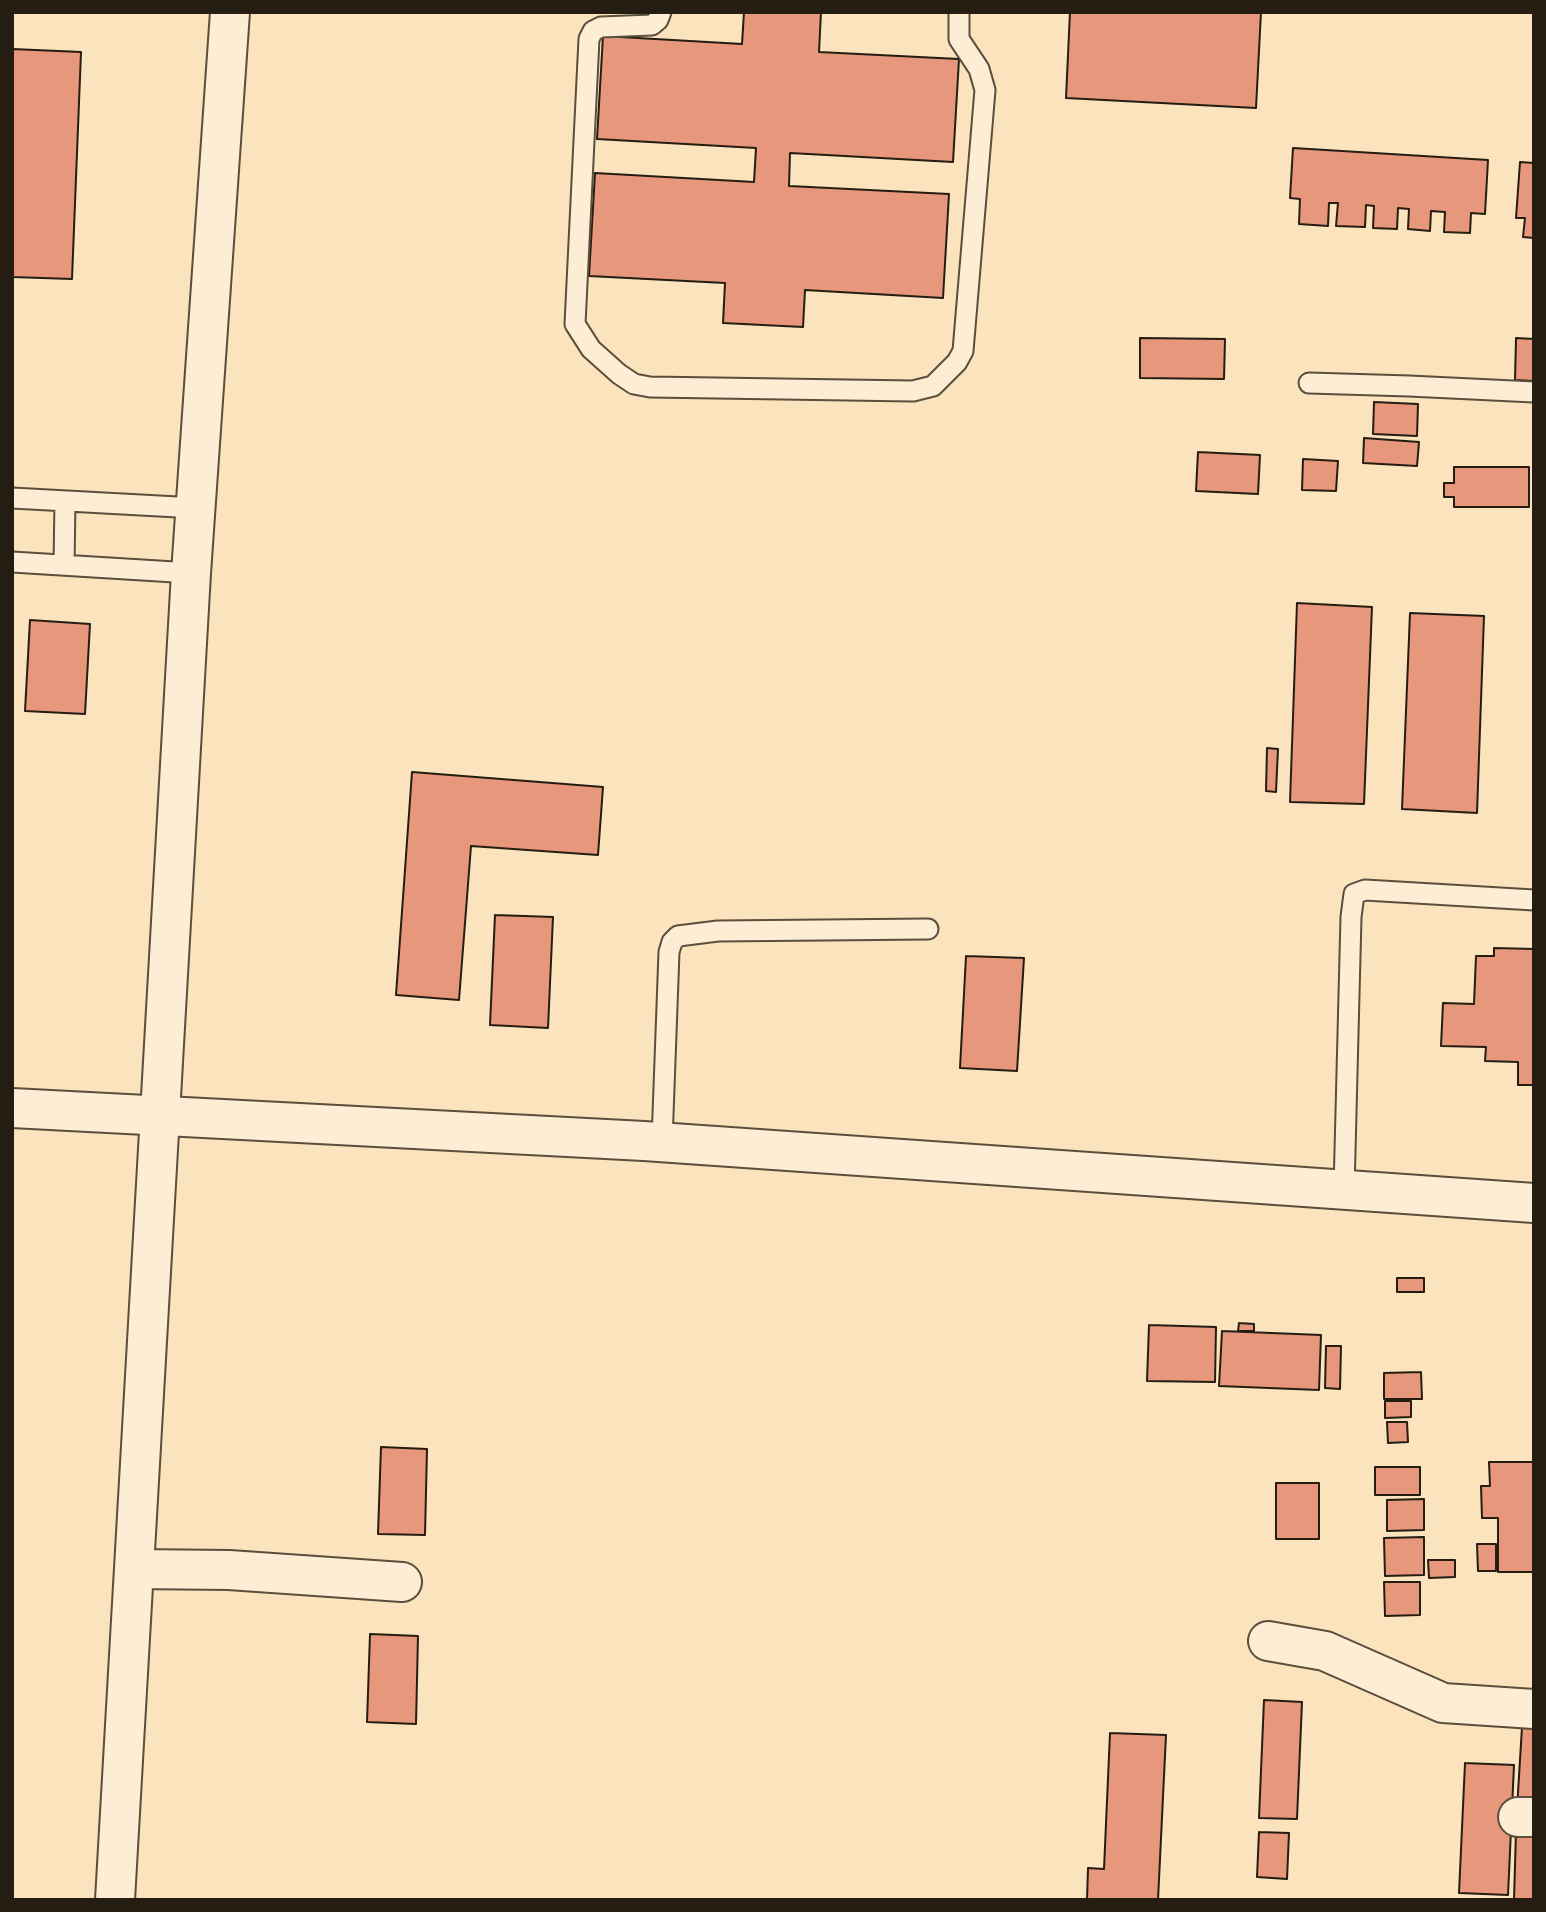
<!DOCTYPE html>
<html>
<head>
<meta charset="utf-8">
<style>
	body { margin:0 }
	#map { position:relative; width:1546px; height:1912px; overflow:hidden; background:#fae3bd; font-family:"EB Garamond",serif }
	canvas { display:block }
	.frame { position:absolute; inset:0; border:14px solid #251c12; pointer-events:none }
</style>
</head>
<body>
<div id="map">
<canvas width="1546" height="1912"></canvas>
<div class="frame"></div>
</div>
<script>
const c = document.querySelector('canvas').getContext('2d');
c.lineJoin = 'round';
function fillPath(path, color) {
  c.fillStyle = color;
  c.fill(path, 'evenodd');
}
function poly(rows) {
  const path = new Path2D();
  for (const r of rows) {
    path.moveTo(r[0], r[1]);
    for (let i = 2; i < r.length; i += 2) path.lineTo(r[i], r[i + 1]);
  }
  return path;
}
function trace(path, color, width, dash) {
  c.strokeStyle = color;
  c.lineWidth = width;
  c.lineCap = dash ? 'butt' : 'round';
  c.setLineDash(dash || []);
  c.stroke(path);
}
const building = poly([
	[744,12,821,12,819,52,959,59,953,162,790,153,789,186,949,194,943,298,805,290,803,327,723,323,725,283,589,276,595,173,754,182,756,148,597,139,603,36,742,44,744,12],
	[1070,12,1261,12,1256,108,1066,98,1070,12],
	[12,49,81,52,72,279,12,277,12,49],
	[1293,148,1488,160,1485,214,1471,213,1470,233,1444,232,1445,212,1431,211,1430,231,1408,229,1409,209,1398,208,1397,229,1373,228,1374,206,1366,205,1365,227,1336,226,1338,203,1329,203,1328,226,1299,224,1300,199,1290,198,1293,148],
	[1520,162,1534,163,1534,238,1523,237,1525,218,1516,218,1520,162],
	[1140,338,1225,339,1224,379,1140,378,1140,338],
	[1516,338,1534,339,1534,381,1515,380,1516,338],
	[1374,402,1418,404,1417,436,1373,434,1374,402],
	[1364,438,1419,442,1417,466,1363,463,1364,438],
	[1198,452,1260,455,1258,494,1196,491,1198,452],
	[1303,459,1338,461,1336,491,1302,490,1303,459],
	[1454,467,1529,467,1529,507,1454,507,1454,497,1444,497,1444,483,1454,483,1454,467],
	[1297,603,1372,607,1364,804,1290,802,1297,603],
	[1410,613,1484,616,1477,813,1402,809,1410,613],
	[30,620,90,624,85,714,25,711,30,620],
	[1267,748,1278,749,1276,792,1266,791,1267,748],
	[412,772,603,787,598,855,471,846,459,1000,396,995,412,772],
	[495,915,553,917,548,1028,490,1025,495,915],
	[1494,948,1534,949,1534,1085,1518,1085,1518,1062,1485,1061,1486,1047,1441,1046,1443,1003,1474,1004,1476,956,1494,956,1494,948],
	[966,956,1024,958,1017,1071,960,1068,966,956],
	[1397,1278,1424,1278,1424,1292,1397,1292,1397,1278],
	[1239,1323,1254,1324,1254,1331,1238,1331,1239,1323],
	[1149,1325,1216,1327,1215,1382,1147,1381,1149,1325],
	[1222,1331,1321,1335,1319,1390,1219,1386,1222,1331],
	[1326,1346,1341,1346,1340,1389,1325,1388,1326,1346],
	[1421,1372,1422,1399,1384,1399,1384,1373,1421,1372],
	[1385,1401,1411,1401,1411,1417,1385,1418,1385,1401],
	[1387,1422,1407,1422,1408,1442,1388,1443,1387,1422],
	[381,1447,427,1449,425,1535,378,1534,381,1447],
	[1489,1462,1534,1462,1534,1572,1498,1572,1498,1518,1482,1518,1481,1486,1490,1486,1489,1462],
	[1375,1467,1420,1467,1420,1495,1375,1495,1375,1467],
	[1276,1483,1319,1483,1319,1539,1276,1539,1276,1483],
	[1424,1499,1424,1530,1387,1531,1387,1500,1424,1499],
	[1424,1537,1424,1575,1385,1576,1384,1538,1424,1537],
	[1477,1544,1496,1544,1496,1571,1478,1571,1477,1544],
	[1428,1560,1455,1560,1455,1577,1429,1578,1428,1560],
	[1384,1582,1420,1582,1420,1615,1385,1616,1384,1582],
	[370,1634,418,1636,416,1724,367,1722,370,1634],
	[1264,1700,1302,1702,1297,1819,1259,1818,1264,1700],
	[1522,1727,1534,1727,1534,1809,1517,1809,1522,1727],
	[1110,1733,1166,1735,1158,1900,1087,1900,1088,1868,1104,1869,1110,1733],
	[1465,1763,1514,1765,1508,1895,1459,1893,1465,1763],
	[1516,1831,1534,1832,1534,1900,1514,1900,1516,1831],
	[1259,1832,1289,1833,1287,1879,1257,1877,1259,1832]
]);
fillPath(building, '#e7987c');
trace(building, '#251c12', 2);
const service = poly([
	[661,12,658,20,652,25,601,27,593,31,589,39,575,324,591,349,619,374,634,384,650,387,913,391,933,386,957,362,963,351,985,90,979,69,959,39,959,12],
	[1309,383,1409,386,1534,392],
	[12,498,196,508],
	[12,562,191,573],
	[64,565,65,501],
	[662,1142,669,952,672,942,678,936,718,931,928,929],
	[1344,1190,1351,917,1354,894,1365,890,1534,900]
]);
const minor = poly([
	[135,1569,229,1570,402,1582],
	[1268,1641,1325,1651,1443,1703,1534,1709],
	[1518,1817,1534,1817],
	[115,1900,191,573,230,12]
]);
const tertiary = poly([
	[12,1108,644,1141,1534,1203]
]);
trace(service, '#5a4e3d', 23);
trace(minor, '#5a4e3d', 42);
trace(tertiary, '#5a4e3d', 42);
trace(service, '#fcedd4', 19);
trace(minor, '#fcedd4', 38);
trace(tertiary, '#fcedd4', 38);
</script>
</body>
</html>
